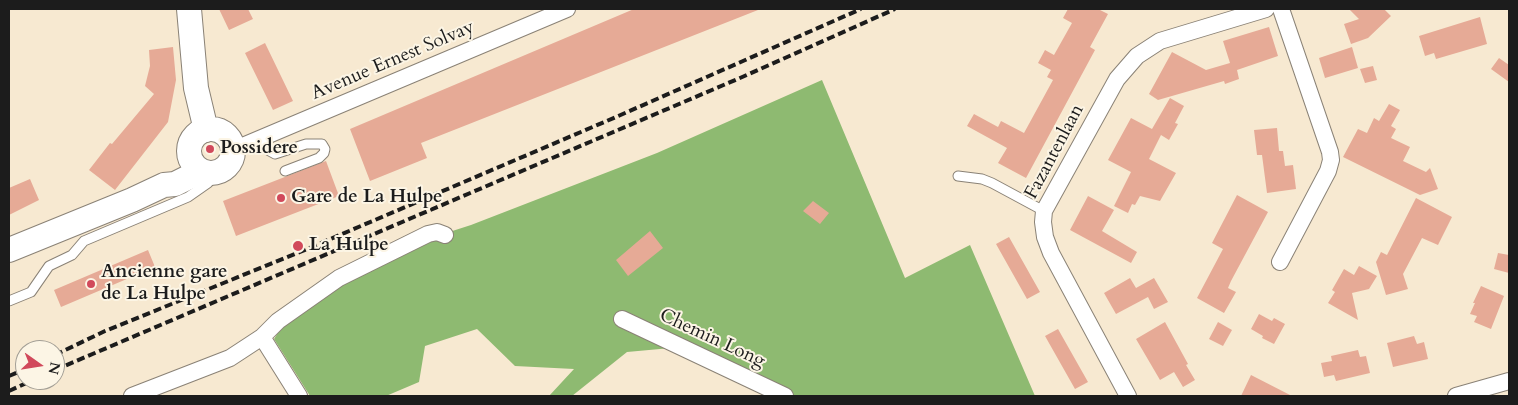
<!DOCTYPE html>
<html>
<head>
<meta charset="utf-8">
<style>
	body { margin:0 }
	#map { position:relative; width:1518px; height:405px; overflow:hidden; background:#f7e9d1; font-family:Cardo,serif }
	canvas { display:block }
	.frame { position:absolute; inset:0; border:10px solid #1c1c1c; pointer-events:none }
	.north { position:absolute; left:15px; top:340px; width:50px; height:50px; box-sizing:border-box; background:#fcf5e5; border:1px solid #a29e95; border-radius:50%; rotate:103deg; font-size:14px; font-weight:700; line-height:20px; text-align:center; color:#1c1c1c }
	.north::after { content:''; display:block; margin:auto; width:18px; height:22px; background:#d1495b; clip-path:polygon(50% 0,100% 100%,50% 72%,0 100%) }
</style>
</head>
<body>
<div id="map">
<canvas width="1518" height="405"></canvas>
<div class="frame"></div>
<div class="north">N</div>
</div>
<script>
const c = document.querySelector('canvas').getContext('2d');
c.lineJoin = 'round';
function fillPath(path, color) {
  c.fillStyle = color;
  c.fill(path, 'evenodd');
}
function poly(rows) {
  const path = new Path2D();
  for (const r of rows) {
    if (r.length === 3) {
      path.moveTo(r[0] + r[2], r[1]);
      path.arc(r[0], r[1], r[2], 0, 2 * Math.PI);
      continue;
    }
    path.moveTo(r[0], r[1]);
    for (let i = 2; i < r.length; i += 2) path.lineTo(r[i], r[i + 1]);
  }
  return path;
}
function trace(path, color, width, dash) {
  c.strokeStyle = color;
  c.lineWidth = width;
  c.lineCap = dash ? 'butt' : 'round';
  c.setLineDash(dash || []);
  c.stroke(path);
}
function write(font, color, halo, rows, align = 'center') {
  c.font = font + ' Cardo,serif';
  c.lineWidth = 4;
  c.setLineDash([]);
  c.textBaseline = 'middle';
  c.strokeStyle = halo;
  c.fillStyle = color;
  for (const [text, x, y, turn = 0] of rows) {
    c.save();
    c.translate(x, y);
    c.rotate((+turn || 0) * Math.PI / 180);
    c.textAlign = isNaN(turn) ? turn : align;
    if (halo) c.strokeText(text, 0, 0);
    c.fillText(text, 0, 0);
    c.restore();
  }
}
fillPath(poly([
	[822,80,905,278,970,245,1035,396,765,396,671,348,627,352,572,396,549,396,574,369,515,366,477,329,425,346,419,382,386,396,310,396,274,339,284,323,384,253,471,225,657,153]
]), '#8eba71');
fillPath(poly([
	[219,9,248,9,253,19,229,30],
	[634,9,758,10,421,143,427,158,370,181,350,129],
	[1068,9,1098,9,1108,14,1090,47,1095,50,1026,178,998,163,1007,148,967,126,974,114,998,127,1001,121,1024,133,1053,80,1047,77,1051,70,1038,63,1045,50,1054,55,1072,23,1063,18],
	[1349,9,1384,9,1391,16,1368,38,1351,44,1344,24,1359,19],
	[1480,17,1487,44,1436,59,1434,53,1425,56,1419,36],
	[1269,27,1278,56,1237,70,1239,79,1225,84,1224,81,1158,100,1149,94,1172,52,1206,70,1230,63,1223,41],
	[265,43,293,101,273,110,245,53],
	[173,47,176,80,168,122,115,190,89,170,110,143,112,144,154,94,145,86,150,66,149,50],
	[1352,47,1358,68,1325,78,1319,58],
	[1499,58,1509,65,1509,82,1491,69],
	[1373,66,1377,80,1365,83,1360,69],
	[1170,98,1184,106,1175,123,1178,124,1169,140,1161,135,1149,159,1176,173,1160,201,1140,196,1135,205,1132,204,1128,213,1114,206,1131,172,1108,160,1131,118,1152,129],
	[1389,104,1400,110,1391,126,1396,129,1391,138,1410,147,1403,161,1426,172,1430,168,1438,189,1420,195,1343,157,1358,129,1367,133,1374,118,1379,121],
	[1277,128,1279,151,1283,151,1285,166,1293,165,1296,189,1267,193,1262,155,1257,155,1254,130],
	[326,161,339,196,236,236,223,201],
	[30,179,39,200,9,215,9,188],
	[1237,195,1268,212,1231,281,1228,288,1236,292,1224,313,1197,298,1223,249,1212,243],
	[1088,196,1114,210,1102,231,1137,252,1131,263,1070,230],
	[1416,198,1452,217,1438,245,1422,238,1403,274,1408,289,1386,295,1376,262,1381,252,1387,255],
	[813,201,829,213,820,224,803,211],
	[650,231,663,248,628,276,616,260],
	[1009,237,1040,292,1027,299,996,244],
	[148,250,155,267,61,307,54,290],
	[1498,253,1509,255,1509,273,1494,269],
	[1359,266,1377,276,1369,289,1352,293,1358,320,1328,303,1335,292,1332,290,1344,269,1354,275],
	[1130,278,1136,288,1154,278,1168,302,1154,309,1148,297,1116,314,1104,293],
	[1481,286,1504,296,1491,329,1474,322,1477,316,1470,314,1475,303,1473,303],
	[1259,314,1272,321,1274,318,1285,324,1274,344,1262,338,1263,336,1251,329],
	[1165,322,1188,364,1186,365,1195,380,1183,387,1174,372,1160,380,1136,339],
	[1218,322,1232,330,1223,346,1209,339],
	[1058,329,1088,382,1075,389,1045,336],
	[1414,336,1417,344,1424,342,1428,359,1393,367,1387,343],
	[1358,350,1360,357,1366,356,1370,373,1336,381,1334,375,1324,377,1321,363,1332,361,1331,356],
	[1251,375,1292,396,1241,396]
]), '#e6aa96');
const lane = poly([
	[253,142,275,154,306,144,322,144,325,149,324,153,319,158,285,171],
	[958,176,982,179,992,183,1044,211],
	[9,301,31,292,49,266,72,255,84,241,188,197,208,183,216,173]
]);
const street = poly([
	[233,150,567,9],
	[1280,262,1328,171,1331,160,1330,152,1281,9],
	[622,319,785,396],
	[262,337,299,396],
	[132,396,230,358,262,337,278,321,339,278,428,234,437,232,445,235],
	[1128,396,1051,253,1045,237,1043,222,1044,211,1117,79,1137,56,1160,41,1266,9],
	[1456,396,1509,381]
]);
const secondary = poly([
	[189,9,196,88,206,130],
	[211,151,22],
	[9,250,132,200,164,185,175,184,201,171]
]);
trace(lane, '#8a8276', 11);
trace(street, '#8a8276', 18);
trace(secondary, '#8a8276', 26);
trace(lane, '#fff', 9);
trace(street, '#fff', 16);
trace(secondary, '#fff', 24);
trace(poly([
	[55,355,105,331,300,252,616,117,861,9],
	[55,370,740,78,895,9],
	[9,376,25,369],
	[9,391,33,380]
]), '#1c1c1c', 4, [8, 4]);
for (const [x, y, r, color] of [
	[210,149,5,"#d1495b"],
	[281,198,5,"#d1495b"],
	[298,246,6,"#d1495b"],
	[91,284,5,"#d1495b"]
]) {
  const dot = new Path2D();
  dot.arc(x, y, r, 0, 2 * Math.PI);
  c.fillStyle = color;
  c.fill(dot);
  trace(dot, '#fcf5e5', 2);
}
write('19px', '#1c1c1c', '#fcf5e5', [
	["Avenue Ernest Solvay",393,61,-23],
	["Fazantenlaan",1055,152,-62],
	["Chemin Long",712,339,25]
]);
write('bold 19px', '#1c1c1c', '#fcf5e5', [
	["Possidere",220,149],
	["Gare de La Hulpe",291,198],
	["La Hulpe",309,246],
	["Ancienne gare",101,273],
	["de La Hulpe",101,295]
], 'left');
</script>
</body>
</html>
